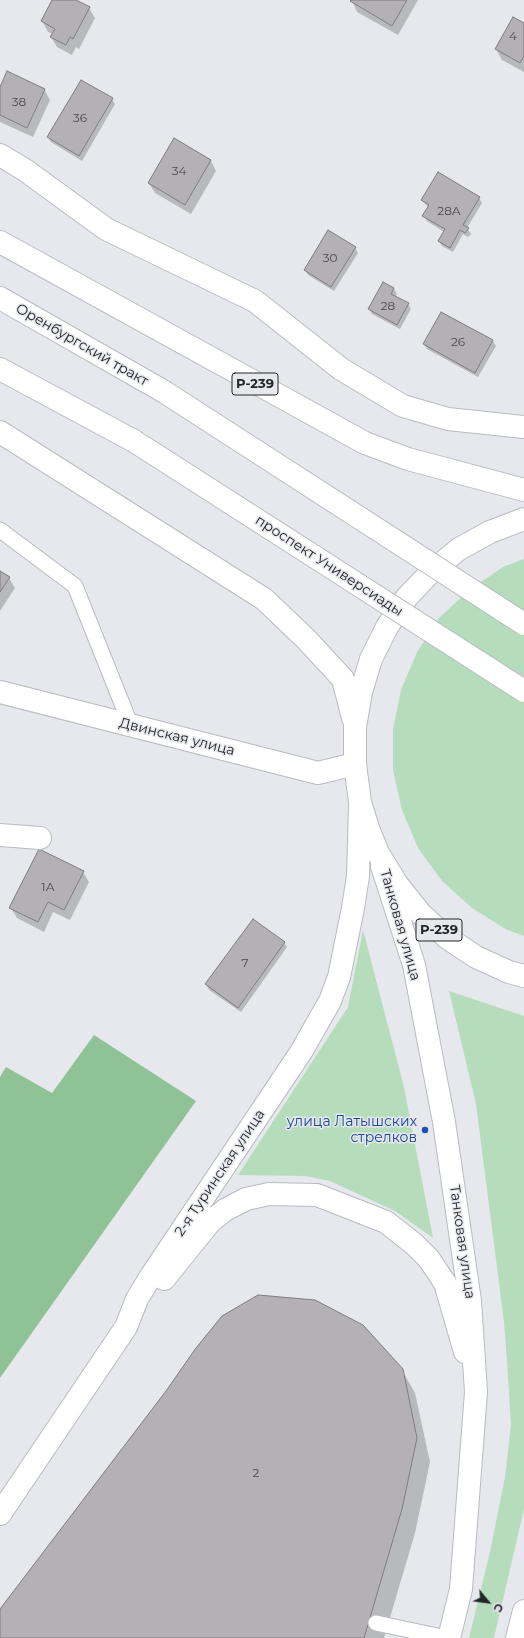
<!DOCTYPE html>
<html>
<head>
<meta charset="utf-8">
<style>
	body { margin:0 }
	#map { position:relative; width:524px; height:1638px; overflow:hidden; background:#e6e8ed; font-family:Montserrat,sans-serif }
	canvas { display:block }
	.north { position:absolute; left:468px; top:1582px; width:40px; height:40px; -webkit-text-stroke:3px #e6e8ed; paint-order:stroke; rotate:119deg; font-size:11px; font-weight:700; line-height:16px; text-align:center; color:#262628 }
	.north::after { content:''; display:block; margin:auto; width:14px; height:18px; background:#262628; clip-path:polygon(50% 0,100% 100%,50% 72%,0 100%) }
</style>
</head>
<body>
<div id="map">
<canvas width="524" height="1638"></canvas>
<div class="north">С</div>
</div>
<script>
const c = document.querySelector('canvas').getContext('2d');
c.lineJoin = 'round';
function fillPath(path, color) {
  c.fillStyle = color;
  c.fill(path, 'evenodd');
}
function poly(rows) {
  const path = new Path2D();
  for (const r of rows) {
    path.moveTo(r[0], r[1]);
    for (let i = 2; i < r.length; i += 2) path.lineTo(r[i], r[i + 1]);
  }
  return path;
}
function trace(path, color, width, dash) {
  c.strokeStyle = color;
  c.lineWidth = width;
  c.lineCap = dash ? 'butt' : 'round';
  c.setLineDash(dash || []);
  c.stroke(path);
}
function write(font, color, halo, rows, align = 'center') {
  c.font = font + ' Montserrat,sans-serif';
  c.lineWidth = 3;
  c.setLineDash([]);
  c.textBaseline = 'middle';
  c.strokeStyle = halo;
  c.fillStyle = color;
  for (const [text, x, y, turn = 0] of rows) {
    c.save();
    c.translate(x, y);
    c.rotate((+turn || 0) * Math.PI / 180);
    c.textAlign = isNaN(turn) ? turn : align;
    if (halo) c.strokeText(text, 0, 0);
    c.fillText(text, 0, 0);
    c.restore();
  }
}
fillPath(poly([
	[524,559,524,936,507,930,472,908,442,881,418,848,402,810,393,770,393,729,401,690,417,652,439,618,469,590,503,567],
	[363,930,404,1087,433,1238,395,1211,330,1181,305,1176,238,1175,348,1007],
	[449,991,524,1016,524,1509,494,1638,469,1638,490,1552,505,1477,511,1425,507,1361,504,1322,476,1104]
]), '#b6ddbb');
fillPath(poly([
	[94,1035,196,1101,0,1378,0,1077,6,1067,52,1093]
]), '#8fc396');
fillPath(poly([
	[54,0,74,0,89,8,95,18,79,49,76,47,72,55,57,47,51,37,53,34,48,32,42,21],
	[352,0,418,0,398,35,357,12],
	[524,24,524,72,502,60,496,49],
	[0,89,44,89,50,100,33,137,0,122],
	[112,99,115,104,82,161,51,142,48,137],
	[174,139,211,161,216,171,191,214,155,193,149,183],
	[479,198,482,203,467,228,471,234,468,237,463,234,453,252,442,246,439,241,444,232,427,221,424,216,429,208,422,200],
	[355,247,358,253,334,291,308,275,305,270],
	[383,283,394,289,397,294,395,297,408,304,411,309,400,329,372,314,369,309],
	[442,313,493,341,496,346,478,377,427,349,424,344],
	[0,572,9,578,15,588,0,611],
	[83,872,89,882,70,920,53,912,44,932,17,918,11,908],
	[284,942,287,947,241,1012,209,990,206,984],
	[402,1370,415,1393,430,1462,415,1533,384,1638,0,1638,0,1611]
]), '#0003');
const building = poly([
	[52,0,76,0,90,7,73,39,70,37,66,45,50,37,55,29,41,21,52,0],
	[351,0,407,0,392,26,350,1,351,0],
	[513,17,524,23,524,56,520,63,495,49,513,17],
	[7,71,45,89,27,128,0,115,0,87,7,71],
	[81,80,113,98,79,156,47,137,81,80],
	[174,138,211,160,185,205,148,183,174,138],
	[438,172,480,197,463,225,469,228,465,233,460,230,450,248,438,241,445,229,422,216,429,205,421,200,438,172],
	[328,230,356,247,331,287,304,270,328,230],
	[383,282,394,288,391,294,409,303,397,325,368,309,383,282],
	[441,312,493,340,475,373,423,344,441,312],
	[0,571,10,577,0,592,0,571],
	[39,849,84,871,64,910,48,902,38,922,9,908,39,849],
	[253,919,285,942,238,1008,205,984,253,919],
	[258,1295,315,1300,363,1325,403,1369,417,1438,402,1509,364,1638,0,1638,0,1609,166,1391,196,1348,222,1316,258,1295]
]);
fillPath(building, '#b4b1b6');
trace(building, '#7f7c80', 1);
const lane = poly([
	[0,530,75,586,131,726],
	[376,1623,447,1638]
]);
const street = poly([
	[0,155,25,170,106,229,255,301,341,369,403,406,448,419,524,427],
	[0,692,318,773,355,764],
	[0,835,40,838]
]);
const secondary = poly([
	[382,866,414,965,444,1122,470,1301,476,1392,461,1589,449,1638],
	[164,1279,210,1222,225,1210,246,1199,269,1194,317,1195,386,1222,414,1244,429,1259,445,1283,465,1352],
	[0,1514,126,1327,137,1299,151,1276,301,1052,330,1001,339,977,353,908,358,876,360,806],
	[517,1638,524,1611]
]);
const primary = poly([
	[0,242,365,443,408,459,524,490],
	[0,298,163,391],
	[0,369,134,441],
	[0,432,264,599,306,639,343,679,353,718],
	[524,519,490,532,459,549,432,571,407,597,387,627,371,659,361,692,355,727,355,764,360,802,368,828,378,853,397,884,420,913,446,937,476,957,509,972,524,976]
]);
trace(lane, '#b9bbc0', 17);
trace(street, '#b9bbc0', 24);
trace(secondary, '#b9bbc0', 24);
trace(primary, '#b9bbc0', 24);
trace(lane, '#fff', 15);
trace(street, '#fff', 22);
trace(secondary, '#fff', 22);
trace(primary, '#fff', 22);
const primaryBridge = poly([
	[163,391,524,624],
	[134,441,524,691]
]);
trace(primaryBridge, '#b9bbc0', 24, []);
trace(primaryBridge, '#fff', 22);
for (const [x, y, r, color] of [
	[425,1130,4,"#1a4fb4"]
]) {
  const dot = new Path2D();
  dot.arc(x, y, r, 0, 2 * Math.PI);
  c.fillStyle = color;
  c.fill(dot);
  trace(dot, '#e6e8ed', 1.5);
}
write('12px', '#4a494c', null, [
	["4",513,36],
	["38",19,102],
	["36",80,118],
	["34",179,171],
	["28А",449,211],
	["30",330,258],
	["28",388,306],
	["26",458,342],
	["1А",48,887],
	["7",245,963],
	["2",256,1473]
]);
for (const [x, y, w] of [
	[255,384,46],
	[439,930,46]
]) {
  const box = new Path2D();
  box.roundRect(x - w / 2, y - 11, w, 22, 3);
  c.fillStyle = '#e6e8ed';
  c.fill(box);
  trace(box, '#262628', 1);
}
write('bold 13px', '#262628', null, [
	["Р-239",255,384],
	["Р-239",439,930]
]);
write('14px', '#262628', '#e6e8ed', [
	["Оренбургский тракт",82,345,30],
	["проспект Универсиады",329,566,33],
	["Двинская улица",177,737,14],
	["Танковая улица",400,925,74],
	["2-я Туринская улица",220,1173,-56],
	["Танковая улица",462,1242,82]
]);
write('14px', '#164399', '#e6e8ed', [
	["улица Латышских",417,1122],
	["стрелков",417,1138]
], 'right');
</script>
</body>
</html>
